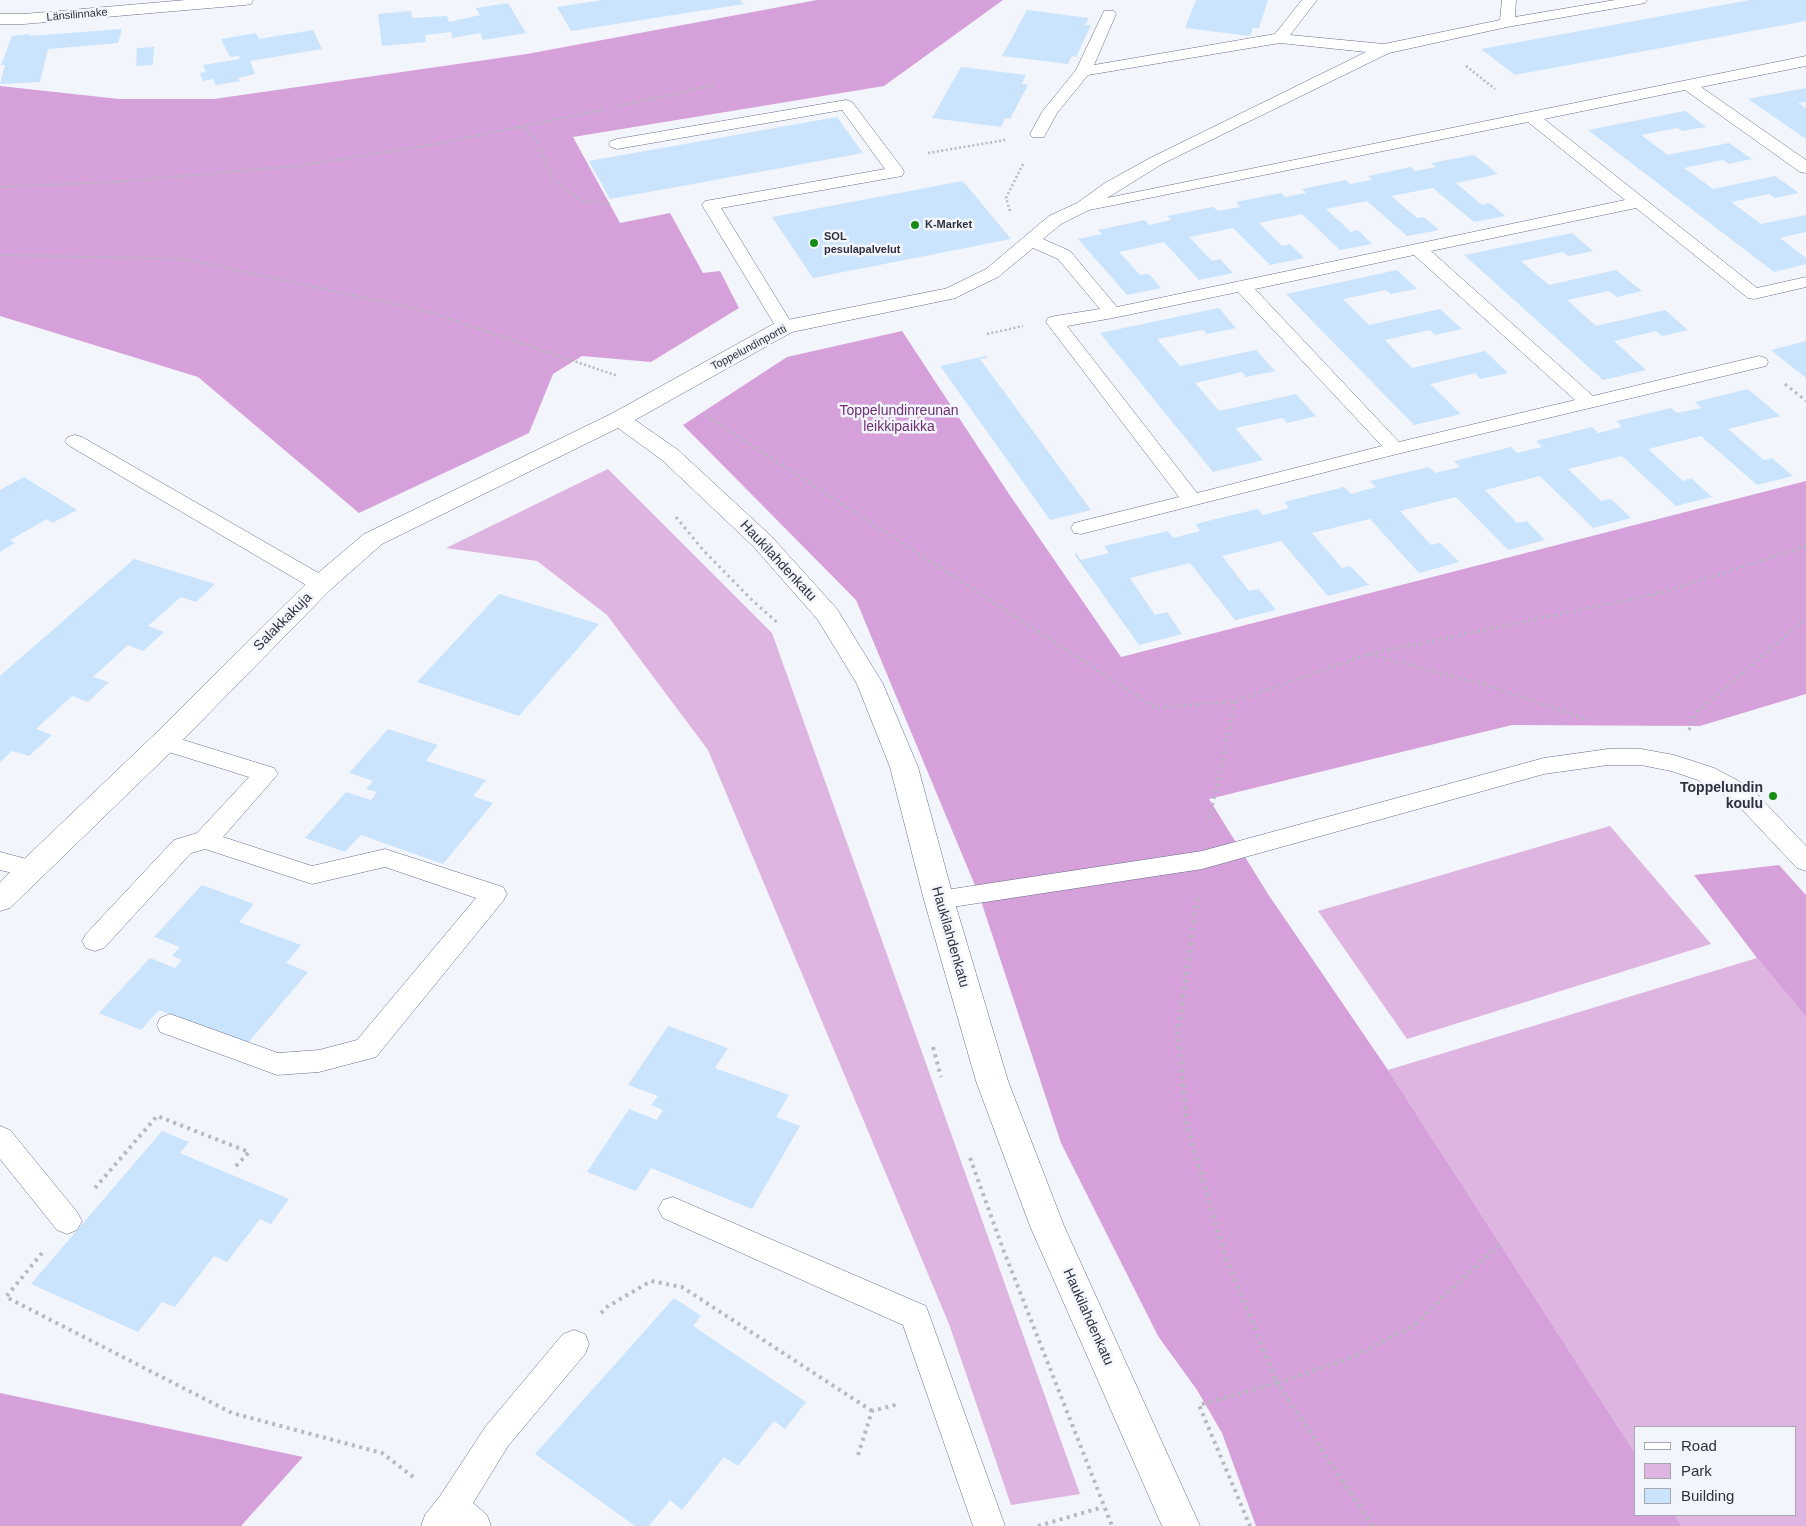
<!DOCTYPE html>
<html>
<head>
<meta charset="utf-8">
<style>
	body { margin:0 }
	#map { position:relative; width:1806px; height:1526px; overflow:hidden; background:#f3f5fc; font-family:Arial,sans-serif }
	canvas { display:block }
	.legend { position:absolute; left:1634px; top:1426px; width:162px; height:90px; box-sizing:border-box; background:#f3f5fc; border:1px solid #a5a7b0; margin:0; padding:6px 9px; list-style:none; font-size:15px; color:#2f323e }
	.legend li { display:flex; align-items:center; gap:10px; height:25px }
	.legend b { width:25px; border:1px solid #a5a7b0 }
</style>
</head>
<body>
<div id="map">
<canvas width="1806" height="1526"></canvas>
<ul class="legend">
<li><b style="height:6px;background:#fff"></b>Road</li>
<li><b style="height:14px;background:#deb5e0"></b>Park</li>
<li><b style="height:14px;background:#c9e4fc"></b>Building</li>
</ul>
</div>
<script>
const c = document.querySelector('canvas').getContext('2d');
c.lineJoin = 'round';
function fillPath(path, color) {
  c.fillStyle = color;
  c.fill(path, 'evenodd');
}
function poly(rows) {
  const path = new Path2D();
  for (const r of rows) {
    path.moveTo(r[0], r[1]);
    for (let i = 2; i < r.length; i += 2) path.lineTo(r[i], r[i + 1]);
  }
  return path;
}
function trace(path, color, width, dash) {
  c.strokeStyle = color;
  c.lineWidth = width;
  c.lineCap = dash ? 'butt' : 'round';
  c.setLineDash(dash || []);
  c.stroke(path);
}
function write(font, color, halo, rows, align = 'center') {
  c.font = font + ' Arial,sans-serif';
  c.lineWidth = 5;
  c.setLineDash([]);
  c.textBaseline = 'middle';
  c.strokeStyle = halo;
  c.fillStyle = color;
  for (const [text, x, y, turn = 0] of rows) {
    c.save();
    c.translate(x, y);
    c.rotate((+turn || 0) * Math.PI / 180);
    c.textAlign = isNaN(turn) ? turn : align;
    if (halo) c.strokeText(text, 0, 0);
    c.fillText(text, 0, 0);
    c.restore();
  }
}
fillPath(poly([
	[608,469,772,633,1080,1494,1011,1505,949,1324,708,750,607,615,537,561,446,548],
	[1610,826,1711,944,1407,1039,1318,911],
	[1757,958,1806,1017,1806,1526,1682,1526,1675,1515,1795,1515,1795,1427,1635,1427,1635,1453,1388,1070]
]), '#deb5e0');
fillPath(poly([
	[817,0,1003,0,884,86,573,137,620,223,670,213,703,273,720,271,739,308,651,362,582,356,553,374,529,433,359,513,198,377,0,316,0,86,119,99,214,99,527,54],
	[902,331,1009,494,1121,657,1806,481,1806,694,1700,726,1512,725,1209,799,1268,894,1388,1070,1635,1453,1635,1515,1675,1515,1682,1526,1256,1526,1222,1433,1197,1390,1158,1336,1061,1143,979,895,856,600,683,425,787,357],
	[1779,865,1806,895,1806,1017,1757,958,1694,875],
	[0,1393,303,1457,241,1526,0,1526]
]), '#d6a0da');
fillPath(poly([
	[603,0,740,0,744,4,571,31,557,7],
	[1196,0,1268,0,1259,28,1253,28,1250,36,1185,28],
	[1750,0,1806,0,1806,21,1515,75,1481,49],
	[508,3,526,33,483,40,480,33,452,38,451,32,425,35,426,42,382,46,378,14,411,11,412,18,447,16,449,22,480,15,476,8],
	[1027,10,1089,18,1085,25,1091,25,1076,57,1072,56,1068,64,1002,56],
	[122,29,118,43,48,49,40,82,0,84,5,65,1,65,12,36,30,34,29,36],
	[313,30,322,49,250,61,255,74,238,78,240,81,216,85,213,79,203,81,200,73,206,72,203,65,240,59,239,56,230,57,221,39,256,33,259,39],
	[154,47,153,65,136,66,137,48],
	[961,67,1026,75,1022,84,1028,85,1010,119,1005,118,1001,127,932,118],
	[1806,88,1806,102,1798,103,1806,108,1806,139,1748,99],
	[1685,111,1706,127,1682,131,1678,128,1641,135,1668,155,1729,143,1752,159,1728,164,1723,160,1684,168,1713,189,1775,176,1799,193,1775,198,1769,194,1731,202,1761,224,1806,215,1806,232,1780,238,1806,258,1806,264,1774,272,1588,130],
	[837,117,863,153,610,199,589,161],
	[1474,155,1498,174,1456,183,1482,205,1490,203,1505,216,1474,222,1433,188,1391,196,1417,218,1424,217,1439,230,1407,236,1367,201,1326,209,1351,232,1358,230,1372,244,1340,250,1302,214,1259,223,1282,246,1290,244,1304,258,1270,265,1233,228,1189,237,1212,261,1220,259,1233,273,1199,280,1164,242,1119,252,1140,275,1149,274,1161,288,1127,295,1078,239,1102,234,1098,230,1145,220,1149,225,1171,220,1167,216,1213,207,1218,211,1240,207,1236,202,1281,193,1285,197,1306,193,1302,189,1346,180,1350,184,1372,180,1368,176,1411,167,1415,171,1436,167,1431,163],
	[963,181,1011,239,813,278,772,217],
	[1572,233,1593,251,1568,256,1563,252,1521,261,1549,285,1616,270,1642,291,1617,297,1609,291,1567,300,1596,326,1665,310,1688,330,1662,336,1656,331,1614,341,1646,370,1603,380,1464,255],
	[1397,270,1417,289,1391,294,1386,290,1343,299,1369,325,1440,309,1462,329,1435,335,1430,330,1385,340,1412,368,1485,351,1508,373,1480,379,1475,373,1430,384,1461,414,1414,425,1286,294],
	[1219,308,1236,328,1207,334,1203,330,1157,339,1180,366,1256,350,1275,371,1246,377,1242,372,1195,383,1219,411,1296,394,1316,416,1287,423,1283,418,1235,428,1263,460,1213,472,1100,333],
	[1806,341,1806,378,1771,350],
	[986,356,987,358,980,359,1091,510,1050,520,940,366],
	[1748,389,1780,416,1728,429,1764,460,1772,458,1793,476,1757,485,1701,436,1648,449,1683,481,1691,478,1712,497,1676,506,1622,456,1568,469,1601,501,1611,499,1631,518,1593,528,1540,476,1485,490,1517,523,1527,521,1545,540,1508,550,1456,497,1400,511,1431,545,1440,543,1459,562,1419,573,1370,519,1312,533,1342,568,1350,566,1369,585,1328,596,1281,541,1222,556,1249,591,1259,589,1276,610,1235,620,1190,563,1130,578,1155,615,1167,612,1182,634,1139,645,1074,554,1076,553,1081,560,1109,553,1104,546,1168,531,1173,538,1200,531,1195,524,1258,509,1263,515,1289,508,1284,502,1344,487,1351,494,1376,487,1370,481,1429,467,1435,473,1460,467,1454,461,1511,447,1517,453,1542,447,1536,441,1592,427,1598,433,1622,427,1616,421,1671,408,1677,413,1701,408,1695,402],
	[24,477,77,510,52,523,47,519,10,540,15,543,0,552,0,490],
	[134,559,215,584,196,602,181,597,148,626,164,632,143,651,128,645,93,677,109,682,88,702,72,696,36,729,52,735,29,756,12,751,0,762,0,676],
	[499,594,599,624,519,716,417,682],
	[388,729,438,745,426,761,486,780,473,796,493,803,443,864,361,835,345,852,305,838,346,792,371,800,377,792,366,789,373,781,349,773],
	[202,885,254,904,239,922,301,945,286,963,308,972,247,1044,159,1010,141,1030,99,1013,150,958,175,968,182,960,172,956,180,947,154,937],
	[668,1026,728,1048,715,1068,789,1095,776,1117,800,1126,752,1209,651,1168,636,1191,587,1172,629,1109,657,1120,663,1110,651,1105,658,1096,628,1085],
	[162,1131,189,1142,180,1153,289,1199,271,1224,260,1219,227,1262,214,1256,175,1307,162,1302,138,1332,31,1284],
	[674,1298,701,1316,693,1326,806,1402,785,1429,774,1421,738,1466,724,1457,682,1510,670,1500,649,1526,635,1526,535,1454]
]), '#c9e4fc');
const service = poly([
	[1302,0,1317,0,1290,35,1384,44,1500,20,1502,0,1516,0,1515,17,1615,0,1647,0,1645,3,1640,4,1507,27,1389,53,1162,164,1107,198,1806,56,1806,66,1701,87,1806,160,1806,173,1800,172,1685,90,1544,119,1757,288,1806,277,1806,287,1754,299,1748,298,1636,208,1431,251,1593,396,1759,356,1766,358,1768,362,1766,366,1397,454,1081,534,1074,533,1071,528,1074,523,1179,497,1046,322,1048,318,1055,316,1100,309,1058,259,1033,248,998,277,955,298,949,299,943,298,940,294,943,290,986,269,1049,216,1077,203,1105,183,1150,158,1366,52,1280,43,1088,75,1057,113,1044,137,1032,137,1030,134,1042,112,1076,70,1104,11,1114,11,1116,14,1094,65,1275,34,1302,0],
	[1528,122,1625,200,1117,307,1070,251,1043,239,1061,224,1089,210,1528,122],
	[1414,255,1575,400,1399,442,1255,289,1414,255],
	[1238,292,1382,446,1197,493,1067,326,1113,318,1238,292],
	[846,100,852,102,902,168,904,172,902,176,721,208,794,327,792,331,785,333,778,331,776,327,702,205,705,201,711,200,885,169,842,110,617,149,611,147,609,144,611,141,617,139,846,100],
	[75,435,82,437,329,579,332,584,329,589,321,591,313,589,68,445,65,441,68,437,75,435],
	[164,734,274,768,278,774,223,837,312,866,385,849,503,887,507,894,503,901,376,1057,319,1072,277,1075,160,1032,157,1025,160,1018,170,1014,278,1053,319,1050,357,1040,476,898,385,867,312,884,205,849,191,853,104,948,95,951,86,948,82,941,86,934,174,840,197,833,249,777,156,748,152,742,156,736,164,734],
	[1608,749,1641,749,1674,755,1714,768,1750,787,1806,846,1806,871,1797,868,1732,799,1698,780,1671,771,1641,765,1608,765,1544,774,1202,869,939,909,930,907,926,900,930,893,939,891,1202,851,1544,758,1608,749],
	[0,852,42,863,46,869,42,875,33,878,0,870,0,852],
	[0,1126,10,1130,77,1212,82,1221,77,1230,67,1234,57,1230,0,1159,0,1126],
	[673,1197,926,1306,1005,1526,973,1526,903,1325,663,1218,658,1209,663,1200,673,1197],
	[574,1330,585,1334,589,1344,585,1354,508,1446,473,1503,487,1515,491,1526,421,1526,425,1515,440,1496,486,1426,563,1334,574,1330]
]);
const minor = poly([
	[186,0,253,0,251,4,245,5,24,24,0,24,0,14,24,14,186,0],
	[949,288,956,290,959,294,956,298,792,332,635,420,678,450,771,536,837,609,883,684,918,767,954,900,1008,1081,1064,1226,1200,1526,1162,1526,1030,1226,976,1081,924,900,890,767,857,684,818,620,753,546,662,460,618,428,382,544,330,590,174,749,10,908,0,911,0,882,154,735,312,578,364,534,611,414,777,322,949,288]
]);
trace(service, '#666e8a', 1);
trace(minor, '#666e8a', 1);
trace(poly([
	[1466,66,1495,89],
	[619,106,714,85],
	[521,127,536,139,553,180,582,201,610,204],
	[928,153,1005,140],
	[0,187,115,182,297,166,431,145,606,109],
	[1010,211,1006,198,1024,162],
	[0,255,185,259,426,311,618,376],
	[987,334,1023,326]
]), '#b7b9c2', 2.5, [2, 2.5]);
trace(poly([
	[1785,384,1806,401],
	[705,415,1156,708,1235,701,1369,654,1486,685,1589,720],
	[676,517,703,550,753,601,779,624],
	[1369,654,1661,593,1806,546],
	[1689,730,1697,712,1806,618],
	[1210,818,1235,701]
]), '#b7b9c2', 3, [2.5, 4]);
trace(poly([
	[1197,898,1178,1031,1187,1126,1225,1256,1277,1383,1199,1405,1250,1526],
	[933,1047,941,1077],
	[970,1158,1003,1249,1112,1526],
	[95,1188,157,1116,249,1152,235,1167],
	[42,1253,6,1297,232,1413,382,1453,416,1479],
	[601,1313,607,1307,651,1281,682,1287,872,1411],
	[858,1455,872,1411,899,1404],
	[1038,1526,1103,1507],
	[1373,1526,1277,1383,1348,1359,1413,1326,1500,1244]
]), '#b7b9c2', 4, [3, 4.5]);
fillPath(service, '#fff');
fillPath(minor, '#fff');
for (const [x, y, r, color] of [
	[915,225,5,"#178d16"],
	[814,243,5,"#178d16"],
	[1773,796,5,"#178d16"]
]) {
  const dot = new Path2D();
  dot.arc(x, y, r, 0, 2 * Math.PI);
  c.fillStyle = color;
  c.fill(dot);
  trace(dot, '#f3f5fc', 2);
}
write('11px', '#2f323e', '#f3f5fc', [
	["Länsilinnake",77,15,-5],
	["Toppelundinportti",749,348,-28]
]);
write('bold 11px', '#2f323e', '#f3f5fc', [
	["K-Market",925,225],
	["SOL",824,237],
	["pesulapalvelut",824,250]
], 'left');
write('14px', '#6f2f74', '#f3f5fc', [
	["Toppelundinreunan",899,411],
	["leikkipaikka",899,427]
]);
write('14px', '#2f323e', '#f3f5fc', [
	["Haukilahdenkatu",778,561,47],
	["Salakkakuja",283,622,-45],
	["Haukilahdenkatu",950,937,74],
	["Haukilahdenkatu",1088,1317,66]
]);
write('bold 14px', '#2f323e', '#f3f5fc', [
	["Toppelundin",1763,788],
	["koulu",1763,804]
], 'right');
</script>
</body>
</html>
